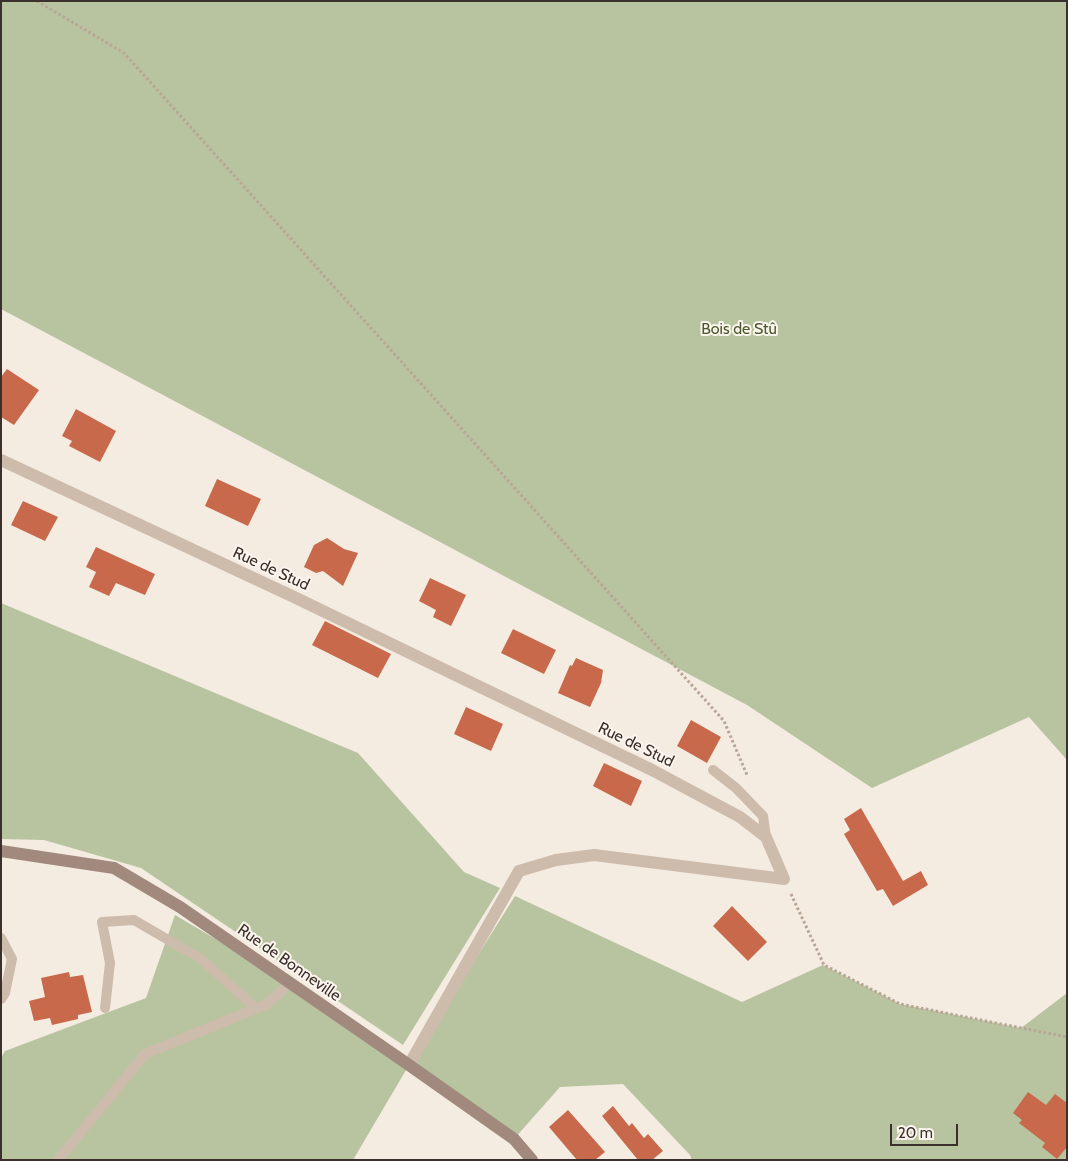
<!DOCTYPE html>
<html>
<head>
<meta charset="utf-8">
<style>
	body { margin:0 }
	#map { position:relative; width:1068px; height:1161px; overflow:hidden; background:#f4ebe1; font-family:Cabin,sans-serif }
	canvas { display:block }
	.frame { position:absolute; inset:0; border:2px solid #3b302b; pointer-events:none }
	.scale { position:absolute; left:890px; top:1124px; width:68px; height:22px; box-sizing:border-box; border:2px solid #3b302b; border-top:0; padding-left:6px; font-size:15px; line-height:18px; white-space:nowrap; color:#3b302b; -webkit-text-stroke:4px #fbf5ee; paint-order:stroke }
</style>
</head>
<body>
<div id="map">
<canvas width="1068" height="1161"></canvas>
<div class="frame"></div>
<div class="scale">20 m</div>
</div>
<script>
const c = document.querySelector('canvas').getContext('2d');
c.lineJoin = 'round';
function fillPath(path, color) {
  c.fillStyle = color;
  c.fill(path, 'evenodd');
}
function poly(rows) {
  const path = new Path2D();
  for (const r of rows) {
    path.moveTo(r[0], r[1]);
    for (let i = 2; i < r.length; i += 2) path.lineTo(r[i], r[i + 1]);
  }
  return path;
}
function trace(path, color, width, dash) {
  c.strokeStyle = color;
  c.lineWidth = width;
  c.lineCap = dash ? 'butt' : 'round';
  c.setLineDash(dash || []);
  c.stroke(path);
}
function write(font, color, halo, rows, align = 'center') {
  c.font = font + ' Cabin,sans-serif';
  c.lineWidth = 4;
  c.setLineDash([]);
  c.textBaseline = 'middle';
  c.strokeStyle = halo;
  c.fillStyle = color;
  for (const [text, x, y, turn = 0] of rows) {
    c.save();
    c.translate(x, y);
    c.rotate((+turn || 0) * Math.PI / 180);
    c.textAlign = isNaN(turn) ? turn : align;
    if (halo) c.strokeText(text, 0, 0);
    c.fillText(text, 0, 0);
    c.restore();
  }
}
fillPath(poly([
	[1,1,1067,1,1067,760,1029,717,872,788,747,705,1,309],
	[1,603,358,753,464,872,500,888,403,1045,141,868,44,840,1,839],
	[515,896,742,1002,823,965,900,1004,1021,1028,1067,993,1067,1160,692,1160,690,1155,623,1084,560,1087,514,1139,409,1065,353,1160,1,1160,1,1058,5,1051,146,998,175,915,290,983,409,1065]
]), '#b8c4a0');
fillPath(poly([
	[7,369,39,390,14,425,1,417,1,377],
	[76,409,116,431,100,462,69,446,72,441,62,436],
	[217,479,261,499,248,526,205,506],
	[23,501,58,517,45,541,11,525],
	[327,538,344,549,358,553,343,586,323,571,316,573,304,567,314,545],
	[96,547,155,574,145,595,116,583,109,596,89,587,96,572,86,567],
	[430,578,466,595,451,626,433,617,436,610,419,601],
	[325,621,391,654,378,678,312,645],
	[513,629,556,650,544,674,501,653],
	[576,658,603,670,601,683,590,707,558,693,570,665,572,666],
	[466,707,503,724,491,751,454,734],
	[691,720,721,737,707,763,677,746],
	[604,763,642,781,631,806,593,786],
	[861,808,903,881,921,871,928,885,893,906,883,889,877,891,844,834,850,830,844,819],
	[732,906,767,942,748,961,713,926],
	[69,972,70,977,83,975,92,1012,78,1015,78,1019,52,1025,50,1018,34,1021,29,1001,45,997,41,978],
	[1028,1092,1046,1105,1055,1094,1067,1103,1067,1147,1057,1159,1042,1147,1045,1143,1019,1123,1022,1120,1013,1113],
	[613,1106,629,1126,632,1123,644,1138,648,1134,663,1151,652,1160,638,1160,602,1116],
	[568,1110,605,1152,595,1160,577,1160,549,1127]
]), '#c8694b');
trace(poly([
	[37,1,124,53,724,721,747,775],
	[791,894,824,965,900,1004,1067,1037]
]), '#b9a596', 3, [2.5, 2.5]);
trace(poly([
	[713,770,736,788,763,816,766,837],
	[1,938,12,959,5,993,1,999],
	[105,1008,110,963,102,922,134,920,201,959,256,1008],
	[58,1160,145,1054,267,1004,290,983]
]), '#cdbbac', 10);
trace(poly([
	[1,460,294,597,652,770,740,817,766,837,784,879,594,855,556,860,519,871,409,1065]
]), '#cdbbac', 12);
trace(poly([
	[1,851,114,868,180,907,409,1065,514,1139,532,1160]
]), '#a18a7d', 12);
write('16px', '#4a5a2e', '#fbf5ee', [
	["Bois de Stû",739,329]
]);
write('16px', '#3b302b', '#fbf5ee', [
	["Rue de Stud",271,569,25],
	["Rue de Stud",636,745,26],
	["Rue de Bonneville",289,963,35]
]);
</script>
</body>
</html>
